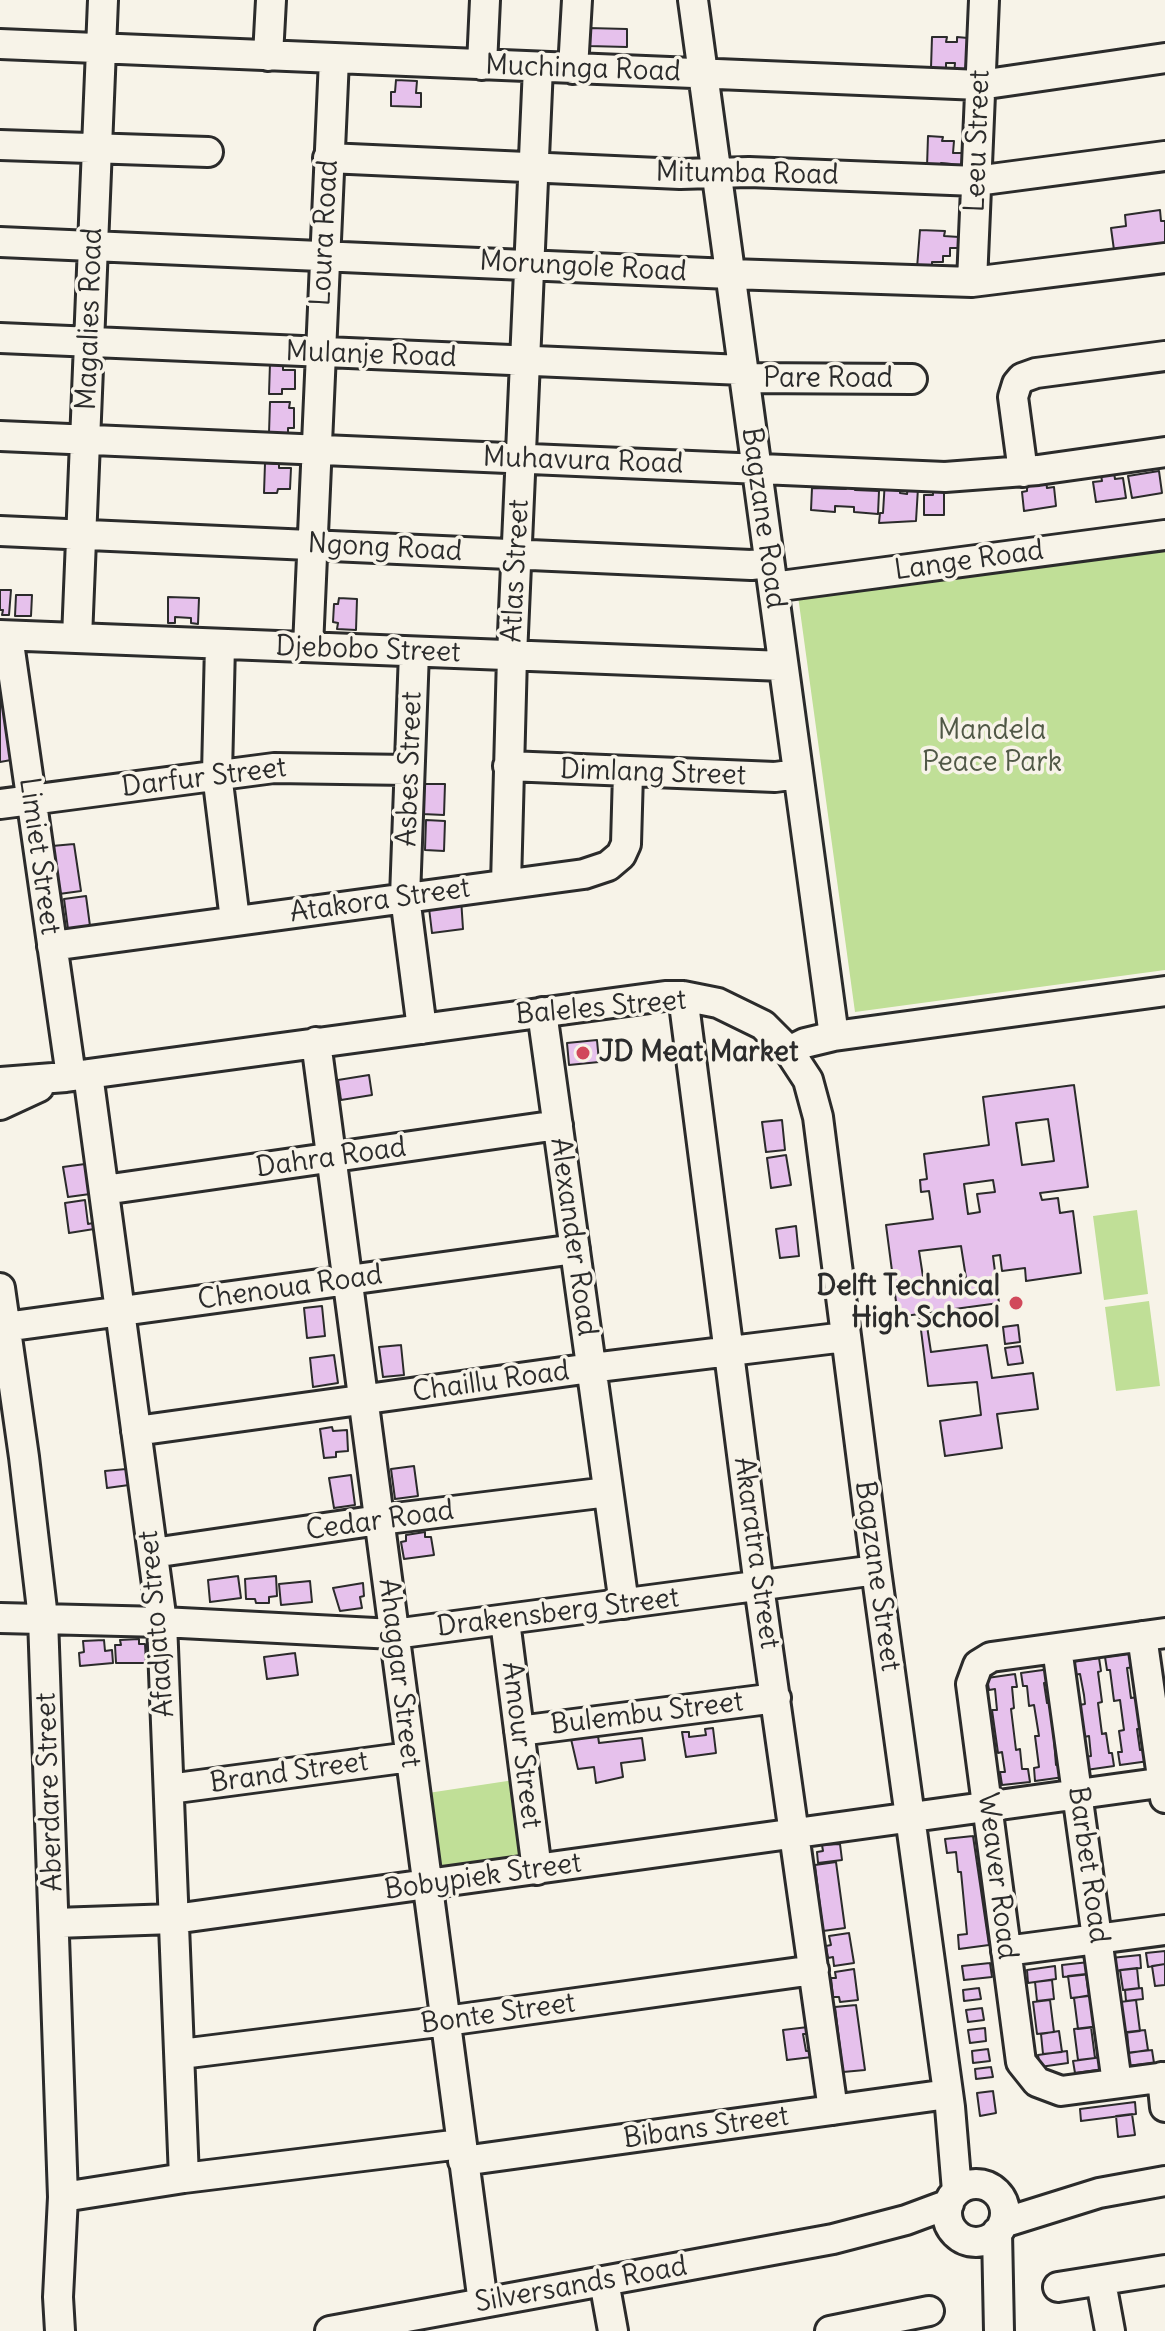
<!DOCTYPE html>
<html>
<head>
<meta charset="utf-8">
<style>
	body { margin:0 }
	canvas { display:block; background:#f7f3e8 }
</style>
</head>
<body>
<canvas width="1165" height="2331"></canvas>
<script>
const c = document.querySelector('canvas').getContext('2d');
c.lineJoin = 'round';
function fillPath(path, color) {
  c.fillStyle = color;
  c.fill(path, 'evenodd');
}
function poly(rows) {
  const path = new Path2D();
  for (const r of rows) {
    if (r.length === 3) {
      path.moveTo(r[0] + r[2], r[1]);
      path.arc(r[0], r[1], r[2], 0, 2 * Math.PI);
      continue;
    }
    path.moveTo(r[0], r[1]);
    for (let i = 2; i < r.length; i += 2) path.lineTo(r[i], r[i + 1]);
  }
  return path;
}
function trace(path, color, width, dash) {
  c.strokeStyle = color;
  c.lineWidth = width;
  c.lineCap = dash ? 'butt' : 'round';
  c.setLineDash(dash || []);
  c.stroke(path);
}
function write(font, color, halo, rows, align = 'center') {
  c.font = font + ' Delius,sans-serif';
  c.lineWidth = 7;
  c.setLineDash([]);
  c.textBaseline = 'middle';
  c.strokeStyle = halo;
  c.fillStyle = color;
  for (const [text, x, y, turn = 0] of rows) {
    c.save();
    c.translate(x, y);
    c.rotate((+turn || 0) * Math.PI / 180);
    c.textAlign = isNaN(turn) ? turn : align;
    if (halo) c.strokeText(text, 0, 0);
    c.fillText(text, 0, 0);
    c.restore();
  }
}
fillPath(poly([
	[1165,547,1165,970,855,1012,798,596],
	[1137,1210,1148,1294,1104,1300,1093,1216],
	[1149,1301,1160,1386,1116,1391,1105,1307],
	[514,1780,523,1854,517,1862,447,1872,439,1868,428,1793]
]), '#c0df97');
const building = poly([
	[588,28,627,29,627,47,588,46,588,28],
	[932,37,947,37,946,42,957,42,957,37,968,38,965,75,954,74,955,63,946,63,946,68,931,68,932,37],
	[396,80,417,81,416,93,421,93,421,107,391,106,391,92,395,92,396,80],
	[928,136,943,137,942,141,954,141,953,153,964,153,963,176,951,176,951,164,941,163,941,168,927,167,928,136],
	[1160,210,1161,221,1165,221,1165,243,1148,246,1149,253,1137,255,1136,247,1114,250,1111,228,1126,226,1125,215,1160,210],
	[920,230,945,231,944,236,959,237,959,248,950,248,950,256,943,256,943,262,932,262,932,268,917,268,920,230],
	[270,363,283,364,283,370,295,370,295,389,282,389,282,394,269,394,270,363],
	[270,402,290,402,289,408,294,408,294,428,288,428,288,433,269,433,270,402],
	[265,463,279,464,279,468,291,468,290,489,278,489,277,493,264,493,265,463],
	[1159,471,1162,493,1132,498,1128,476,1159,471],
	[1114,473,1115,479,1123,478,1126,498,1096,502,1093,482,1102,481,1101,475,1114,473],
	[846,480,856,480,855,490,879,491,878,514,854,512,854,507,835,506,835,512,811,510,812,488,846,489,846,480],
	[885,480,900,481,900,493,907,494,908,487,918,488,916,521,879,523,880,513,883,513,885,480],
	[1046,482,1047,488,1054,487,1056,506,1024,511,1022,492,1027,491,1027,485,1046,482],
	[933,489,944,489,944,515,924,515,924,495,933,495,933,489],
	[0,590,11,590,9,615,2,615,3,610,0,610,0,590],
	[16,595,32,595,31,616,15,616,16,595],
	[168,597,199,598,198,624,191,623,191,618,175,617,175,623,168,623,168,597],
	[339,598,357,599,356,630,337,629,338,623,333,622,334,604,338,604,339,598],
	[0,695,3,709,10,708,13,727,6,728,11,760,0,762,0,695],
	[423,784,445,784,444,815,422,814,423,784],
	[426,820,445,821,444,851,425,850,426,820],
	[74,844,81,891,59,894,52,846,74,844],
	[86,896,90,926,68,929,64,899,86,896],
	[461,898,463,929,432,933,429,908,461,898],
	[597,1040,599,1062,569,1065,567,1043,597,1040],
	[369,1075,372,1095,341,1100,338,1080,369,1075],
	[1074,1085,1088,1187,1040,1193,1042,1200,1058,1198,1060,1213,1073,1211,1081,1273,1026,1281,1025,1268,1002,1271,1000,1255,993,1256,999,1303,925,1313,931,1352,987,1345,992,1378,1033,1373,1038,1409,997,1414,1002,1448,945,1456,940,1421,981,1415,977,1382,928,1386,919,1314,898,1317,886,1225,933,1219,929,1191,921,1192,920,1180,927,1179,924,1154,989,1145,983,1097,1074,1085],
	[1048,1119,1054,1161,1022,1165,1016,1123,1048,1119],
	[993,1180,995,1192,977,1194,980,1212,968,1214,964,1184,993,1180],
	[961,1246,966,1278,924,1283,919,1251,961,1246],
	[782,1120,785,1150,766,1152,762,1122,782,1120],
	[786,1155,791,1185,771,1188,767,1158,786,1155],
	[85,1164,90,1194,68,1197,63,1167,85,1164],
	[85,1200,88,1224,93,1223,94,1229,69,1233,65,1203,85,1200],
	[796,1226,799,1256,780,1258,776,1229,796,1226],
	[322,1306,325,1336,307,1338,304,1308,322,1306],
	[1018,1325,1020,1342,1005,1344,1003,1327,1018,1325],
	[401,1345,404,1375,383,1377,379,1347,401,1345],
	[1020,1346,1023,1363,1008,1365,1005,1348,1020,1346],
	[334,1355,338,1383,313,1387,310,1358,334,1355],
	[332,1427,333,1431,347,1430,348,1451,336,1452,336,1457,324,1458,320,1429,332,1427],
	[414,1466,418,1496,395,1499,391,1469,414,1466],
	[126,1469,129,1485,107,1488,105,1471,126,1469],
	[351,1475,355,1505,334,1508,329,1478,351,1475],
	[425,1532,425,1537,431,1537,434,1555,404,1559,401,1542,406,1541,406,1535,425,1532],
	[238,1576,241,1598,210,1602,208,1580,238,1576],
	[276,1576,277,1596,269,1597,269,1603,256,1603,255,1599,246,1599,245,1579,276,1576],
	[310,1581,312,1602,281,1605,279,1584,310,1581],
	[363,1583,364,1596,360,1597,362,1608,340,1611,333,1588,363,1583],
	[139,1639,139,1644,145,1644,146,1663,116,1663,115,1645,121,1645,120,1640,139,1639],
	[104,1640,105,1651,112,1650,113,1663,80,1666,79,1653,84,1652,83,1641,104,1640],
	[295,1653,298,1675,267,1679,264,1657,295,1653],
	[1134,1653,1136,1667,1127,1668,1131,1698,1138,1697,1142,1729,1137,1729,1140,1750,1147,1749,1149,1761,1120,1765,1118,1752,1122,1752,1119,1731,1124,1730,1120,1700,1114,1701,1110,1670,1107,1670,1105,1657,1134,1653],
	[1099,1658,1101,1671,1098,1672,1102,1702,1098,1703,1102,1734,1106,1733,1109,1753,1112,1753,1114,1766,1086,1770,1084,1757,1091,1756,1089,1736,1084,1737,1079,1705,1085,1704,1084,1695,1080,1674,1073,1675,1071,1662,1099,1658],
	[1050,1669,1052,1682,1044,1683,1047,1703,1051,1703,1056,1765,1063,1764,1064,1777,1035,1781,1034,1768,1039,1767,1035,1736,1039,1736,1034,1705,1029,1706,1027,1686,1023,1686,1021,1673,1050,1669],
	[1015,1674,1017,1687,1012,1687,1014,1708,1011,1709,1016,1750,1020,1749,1022,1769,1028,1769,1030,1782,1002,1785,1000,1772,1005,1772,1002,1752,998,1753,992,1710,997,1710,995,1689,989,1690,987,1678,1015,1674],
	[713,1728,716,1753,686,1757,682,1732,689,1732,689,1737,706,1735,705,1729,713,1728],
	[598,1736,599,1743,642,1738,645,1760,621,1763,623,1777,596,1783,594,1767,578,1769,571,1739,598,1736],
	[973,1836,989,1945,959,1949,958,1935,967,1934,961,1872,958,1872,956,1852,947,1853,945,1839,973,1836],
	[840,1844,842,1860,818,1863,817,1852,823,1851,822,1845,840,1844],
	[836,1862,845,1928,823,1931,815,1865,836,1862],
	[849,1933,854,1963,834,1966,833,1957,828,1958,826,1946,831,1945,829,1936,849,1933],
	[1165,1951,1165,1964,1148,1967,1146,1953,1165,1951],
	[1140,1955,1141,1968,1113,1971,1111,1958,1140,1955],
	[1089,1962,1091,1974,1063,1977,1062,1965,1089,1962],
	[990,1963,992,1977,964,1980,962,1966,990,1963],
	[1165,1964,1165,1985,1155,1986,1152,1966,1165,1964],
	[1055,1966,1056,1979,1028,1983,1027,1970,1055,1966],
	[1137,1968,1139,1988,1123,1990,1120,1970,1137,1968],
	[854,1969,858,2000,840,2002,839,1997,833,1997,831,1978,836,1978,835,1972,854,1969],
	[1086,1974,1089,1996,1071,1998,1068,1976,1086,1974],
	[1052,1980,1054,1999,1037,2001,1035,1982,1052,1980],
	[979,1988,981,1999,964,2001,963,1990,979,1988],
	[1142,1988,1143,1999,1126,2001,1125,1990,1142,1988],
	[1091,1995,1095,2027,1078,2029,1074,1998,1091,1995],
	[1050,2000,1054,2032,1037,2034,1033,2002,1050,2000],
	[1136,2000,1140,2031,1124,2033,1120,2002,1136,2000],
	[856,2005,865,2070,843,2072,835,2007,856,2005],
	[982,2008,984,2020,968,2022,966,2010,982,2008],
	[808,2027,809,2034,803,2034,806,2051,811,2051,812,2057,787,2060,783,2030,808,2027],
	[1091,2027,1095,2058,1078,2060,1074,2029,1091,2027],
	[985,2028,986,2041,970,2043,968,2030,985,2028],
	[1145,2030,1148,2050,1129,2053,1127,2032,1145,2030],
	[1059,2031,1062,2052,1043,2054,1041,2034,1059,2031],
	[988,2049,990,2061,973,2063,972,2051,988,2049],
	[1152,2050,1154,2063,1127,2066,1125,2053,1152,2050],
	[1067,2051,1068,2063,1040,2067,1038,2055,1067,2051],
	[1102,2057,1104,2069,1075,2073,1073,2061,1102,2057],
	[991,2067,993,2077,976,2079,975,2069,991,2067],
	[993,2091,996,2113,980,2116,977,2093,993,2091],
	[1135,2102,1136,2114,1081,2121,1080,2109,1135,2102],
	[1132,2114,1135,2135,1118,2137,1116,2116,1132,2114]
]);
fillPath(building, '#e6c1ec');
trace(building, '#2b2b2b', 2);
const minor = poly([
	[693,0,834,1036],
	[0,44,980,85,1165,58],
	[268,56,271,0],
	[482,65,485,0],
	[573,69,577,0],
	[0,145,208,152],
	[328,158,680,174,749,172,976,181,1165,156],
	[0,242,730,274,972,282,1165,258],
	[972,282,984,0],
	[0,338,743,370],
	[744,378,912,379],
	[0,436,945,477,1038,470,1165,452],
	[1023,472,1013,397,1017,384,1022,378,1036,373,1165,356],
	[0,531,751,565,769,563],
	[773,587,1165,535],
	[0,635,783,666],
	[8,636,71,1076],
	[77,638,103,0],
	[220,644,217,774,235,920],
	[308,647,334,59],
	[414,652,405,897,422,1029],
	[508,766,775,777,798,774],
	[0,804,274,768,409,770],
	[506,884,512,656,538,67],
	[52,946,584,874,608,866,621,855,626,844,628,773],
	[683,996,759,1586,833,2110],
	[542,1012,624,1604],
	[316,1042,483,2303],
	[789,1051,805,1043,834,1036,1165,991],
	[88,1074,162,1622,184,2178],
	[0,1082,66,1077,665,996,683,996,718,1003,763,1025,789,1051,808,1080,818,1117,876,1570,950,2107,957,2191],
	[0,1105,39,1087],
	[104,1190,558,1125],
	[0,1288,24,1457,43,1618,63,2197,58,2297,60,2331],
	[5,1327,575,1249],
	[136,1431,591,1368,845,1337],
	[153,1553,379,1520,608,1492],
	[0,1618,162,1622,394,1634,876,1570],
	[505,1621,537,1870],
	[1165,1633,991,1657,978,1665,971,1684,1021,2062,1037,2082,1061,2091,1165,2077],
	[1142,1636,1165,1798],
	[1057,1648,1117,2083],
	[519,1731,776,1698],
	[169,1789,410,1757],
	[55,1923,174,1919,1165,1782],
	[1006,1951,1165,1930],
	[181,2054,446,2021,814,1970],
	[1162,2077,1165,2107],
	[463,2161,948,2094],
	[976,2213,29],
	[63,2197,184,2178,461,2144],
	[1003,2223,1099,2193,1165,2181],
	[997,2232,999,2331],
	[604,2281,613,2331],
	[1101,2282,1110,2331],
	[1058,2287,1165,2270],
	[330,2331,833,2239,906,2220,949,2204],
	[830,2331,929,2311]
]);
trace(minor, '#2b2b2b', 34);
trace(minor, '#f7f3e8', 28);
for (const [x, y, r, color] of [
	[583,1053,8,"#d1495b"],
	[1016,1303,8,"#d1495b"]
]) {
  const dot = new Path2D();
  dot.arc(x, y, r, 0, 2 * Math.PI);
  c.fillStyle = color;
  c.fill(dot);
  trace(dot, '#f7f3e8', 3);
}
write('28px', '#2b2b2b', '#f7f3e8', [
	["Muchinga Road",583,69,2],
	["Leeu Street",978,141,-88],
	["Mitumba Road",747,174,1],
	["Loura Road",325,233,-87],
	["Morungole Road",583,267,3],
	["Magalies Road",90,319,-88],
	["Mulanje Road",371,355,2],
	["Pare Road",828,379],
	["Muhavura Road",583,461,2],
	["Bagzane Road",763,518,82],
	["Ngong Road",385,548,3],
	["Lange Road",969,561,-8],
	["Atlas Street",516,571,-87],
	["Djebobo Street",368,650,2],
	["Asbes Street",410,769,-88],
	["Dimlang Street",653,773,2],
	["Darfur Street",204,778,-7],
	["Limiet Street",39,856,82],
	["Atakora Street",380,901,-8],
	["Baleles Street",601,1008,-5],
	["Dahra Road",331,1158,-8],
	["Alexander Road",573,1237,82],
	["Chenoua Road",290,1288,-8],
	["Chaillu Road",491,1382,-8],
	["Cedar Road",380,1521,-8],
	["Akaratra Street",756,1553,82],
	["Bagzane Street",877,1576,82],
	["Drakensberg Street",558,1613,-7],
	["Afadjato Street",157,1624,-95],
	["Ahaggar Street",399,1673,83],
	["Bulembu Street",647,1714,-7],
	["Amour Street",521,1745,83],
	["Brand Street",289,1773,-8],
	["Aberdare Street",50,1792,-92],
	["Barbet Road",1088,1865,82],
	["Weaver Road",997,1876,83],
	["Bobypiek Street",483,1877,-8],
	["Bonte Street",498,2014,-8],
	["Bibans Street",706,2128,-8],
	["Silversands Road",581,2285,-10]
]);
write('28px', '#505846', '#f7f3e8', [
	["Mandela",992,731],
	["Peace Park",992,763]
]);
write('bold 28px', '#2b2b2b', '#f7f3e8', [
	["JD Meat Market",599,1053],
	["Delft Technical",1000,1287,"right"],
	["High School",1000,1319,"right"]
], 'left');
</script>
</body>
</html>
